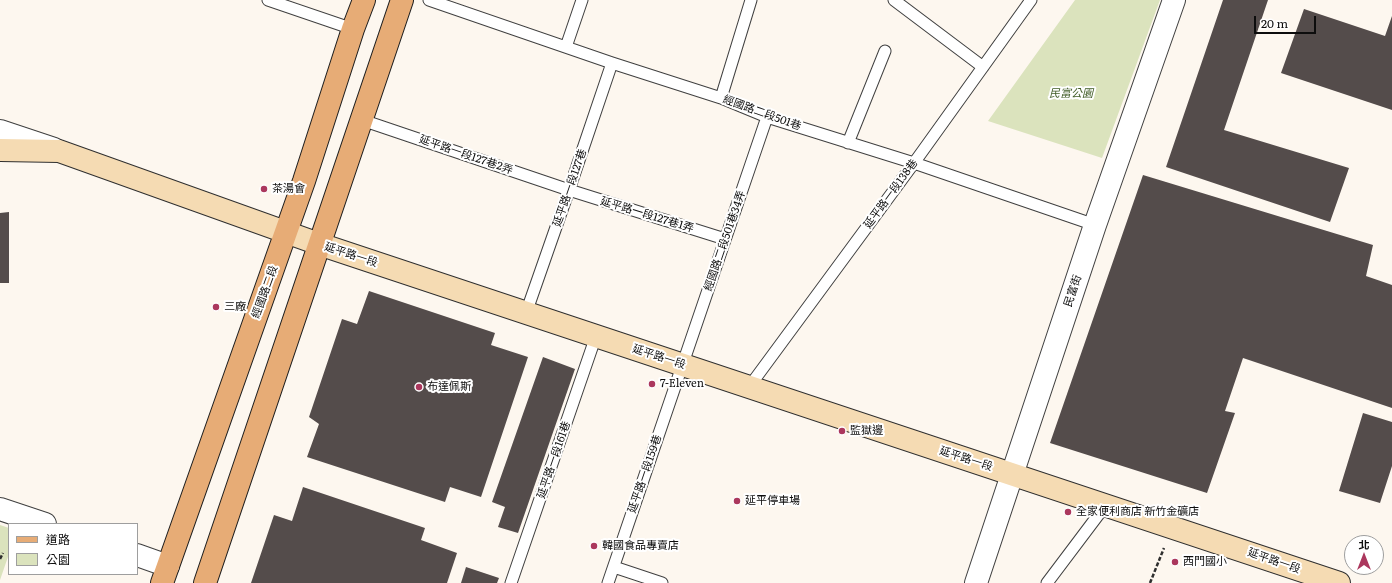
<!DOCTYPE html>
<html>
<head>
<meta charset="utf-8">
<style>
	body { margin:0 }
	#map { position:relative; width:1392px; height:583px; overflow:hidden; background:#fdf7ef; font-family:Literata,"Noto Sans TC",serif }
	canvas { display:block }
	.legend { position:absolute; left:8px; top:523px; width:130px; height:52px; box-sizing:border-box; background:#fff; border:1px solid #9e9e9e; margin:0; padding:5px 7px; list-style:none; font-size:12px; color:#0d0d0d }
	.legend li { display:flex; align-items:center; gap:8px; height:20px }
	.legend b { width:20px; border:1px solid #9e9e9e }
	.north { position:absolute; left:1344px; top:535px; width:40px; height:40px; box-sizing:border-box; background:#fff; border:1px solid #9e9e9e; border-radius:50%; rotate:0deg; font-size:11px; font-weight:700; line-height:16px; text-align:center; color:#0d0d0d }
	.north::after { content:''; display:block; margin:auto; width:14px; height:18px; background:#ab375d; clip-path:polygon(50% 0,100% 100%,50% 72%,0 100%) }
	.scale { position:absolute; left:1254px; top:16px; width:62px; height:18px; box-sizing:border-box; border:2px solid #0d0d0d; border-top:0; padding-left:5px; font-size:12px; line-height:14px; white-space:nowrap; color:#0d0d0d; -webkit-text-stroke:3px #fff; paint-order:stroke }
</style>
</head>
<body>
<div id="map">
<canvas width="1392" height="583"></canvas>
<ul class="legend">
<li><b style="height:5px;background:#e7ac76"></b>道路</li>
<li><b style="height:11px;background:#dbe3bd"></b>公園</li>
</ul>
<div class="north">北</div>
<div class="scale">20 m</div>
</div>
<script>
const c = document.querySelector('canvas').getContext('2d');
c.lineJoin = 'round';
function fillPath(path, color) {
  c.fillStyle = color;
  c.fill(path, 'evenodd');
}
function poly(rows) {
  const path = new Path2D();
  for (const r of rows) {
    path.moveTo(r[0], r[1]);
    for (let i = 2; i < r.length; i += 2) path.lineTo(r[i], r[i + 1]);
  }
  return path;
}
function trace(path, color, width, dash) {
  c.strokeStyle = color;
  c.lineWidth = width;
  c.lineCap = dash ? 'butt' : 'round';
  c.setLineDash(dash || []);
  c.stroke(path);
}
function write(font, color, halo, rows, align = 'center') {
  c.font = font + ' Literata,"Noto Sans TC",serif';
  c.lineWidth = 4;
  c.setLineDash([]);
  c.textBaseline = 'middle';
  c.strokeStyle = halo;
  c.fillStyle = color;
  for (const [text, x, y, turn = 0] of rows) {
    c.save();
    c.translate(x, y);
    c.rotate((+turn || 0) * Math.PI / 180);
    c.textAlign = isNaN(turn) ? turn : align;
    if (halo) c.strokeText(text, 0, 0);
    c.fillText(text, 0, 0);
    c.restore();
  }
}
fillPath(poly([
	[1075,0,1160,0,1102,158,988,121],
	[0,525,9,528,9,554,0,580]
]), '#dbe3bd');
fillPath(poly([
	[1223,0,1268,0,1224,130,1349,168,1330,222,1166,167],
	[1304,9,1385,36,1392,16,1392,110,1281,73],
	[1143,175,1373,245,1366,276,1392,285,1392,408,1243,358,1225,411,1235,413,1207,493,1050,443],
	[9,212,9,283,0,283,0,213],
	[369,291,495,333,491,345,528,357,481,497,450,487,445,502,307,457,319,424,309,417,342,319,357,324],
	[543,357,575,369,518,533,498,527,505,507,492,502],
	[1363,413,1392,422,1392,466,1380,503,1339,491],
	[303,487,425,528,421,540,457,553,447,583,251,583,274,515,292,521],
	[466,567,499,578,497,583,461,583]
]), '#544c4b');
const lane = poly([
	[268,0,353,29],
	[429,0,612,63,721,98,767,117,914,163,1095,225],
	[894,0,983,67],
	[566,47,582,0],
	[721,98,751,0],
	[362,120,569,190,725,239],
	[848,143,885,51],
	[526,313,569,190,612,63],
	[749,387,914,163,1031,0],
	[614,567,662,583],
	[511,583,596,336],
	[608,583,767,117],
	[1047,583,1105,506]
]);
const street = poly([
	[0,131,54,149],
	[0,509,45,524],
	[137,555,168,566],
	[976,583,1095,225,1174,0]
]);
const secondary = poly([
	[0,150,59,151,319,244,1339,583]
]);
const primary = poly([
	[162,583,304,181,353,29,364,0],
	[205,583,402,0]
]);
trace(lane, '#404040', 13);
trace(street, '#404040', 24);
trace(secondary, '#2f2f2f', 24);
trace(primary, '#1e1e1e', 24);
trace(poly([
	[0,559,3,553],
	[1150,583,1164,548]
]), '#2f2f2f', 2.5, [4, 2]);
trace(lane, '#fff', 11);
trace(street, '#fff', 22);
trace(secondary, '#f5dbb3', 22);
trace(primary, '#e7ac76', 22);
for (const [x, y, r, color] of [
	[264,189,4,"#ab375d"],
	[216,307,4,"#ab375d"],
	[652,384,4,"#ab375d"],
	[419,387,4,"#ab375d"],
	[842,431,4,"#ab375d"],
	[737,501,4,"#ab375d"],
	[1068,512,4,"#ab375d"],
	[594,546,4,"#ab375d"],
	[1175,562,4,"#ab375d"]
]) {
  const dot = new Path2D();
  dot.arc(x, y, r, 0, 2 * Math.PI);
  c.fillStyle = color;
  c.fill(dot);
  trace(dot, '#fff', 1.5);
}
write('italic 11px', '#405c26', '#fff', [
	["民富公園",1071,94]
]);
write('11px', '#0d0d0d', '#fff', [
	["經國路二段501巷",762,113,20],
	["延平路一段127巷2弄",466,155,19],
	["延平路一段127巷",570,188,-71],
	["延平路一段138巷",891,194,-54],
	["延平路一段127巷1弄",647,215,17],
	["經國路二段501巷34弄",725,241,-71],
	["延平路一段",351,255,18],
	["民富街",1073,291,-71],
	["經國路二段",265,292,-70],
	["延平路一段",659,357,18],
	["延平路一段",966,459,18],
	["延平路一段161巷",554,460,-71],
	["延平路一段159巷",645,474,-71],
	["延平路一段",1274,561,19]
]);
write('11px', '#0d0d0d', '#fff', [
	["茶湯會",272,189],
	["三廠",224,307],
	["7-Eleven",660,384],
	["布達佩斯",427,387],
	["監獄邊",850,431],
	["延平停車場",745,501],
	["全家便利商店 新竹金礦店",1076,512],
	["韓國食品專賣店",602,546],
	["西門國小",1183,562]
], 'left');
</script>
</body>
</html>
